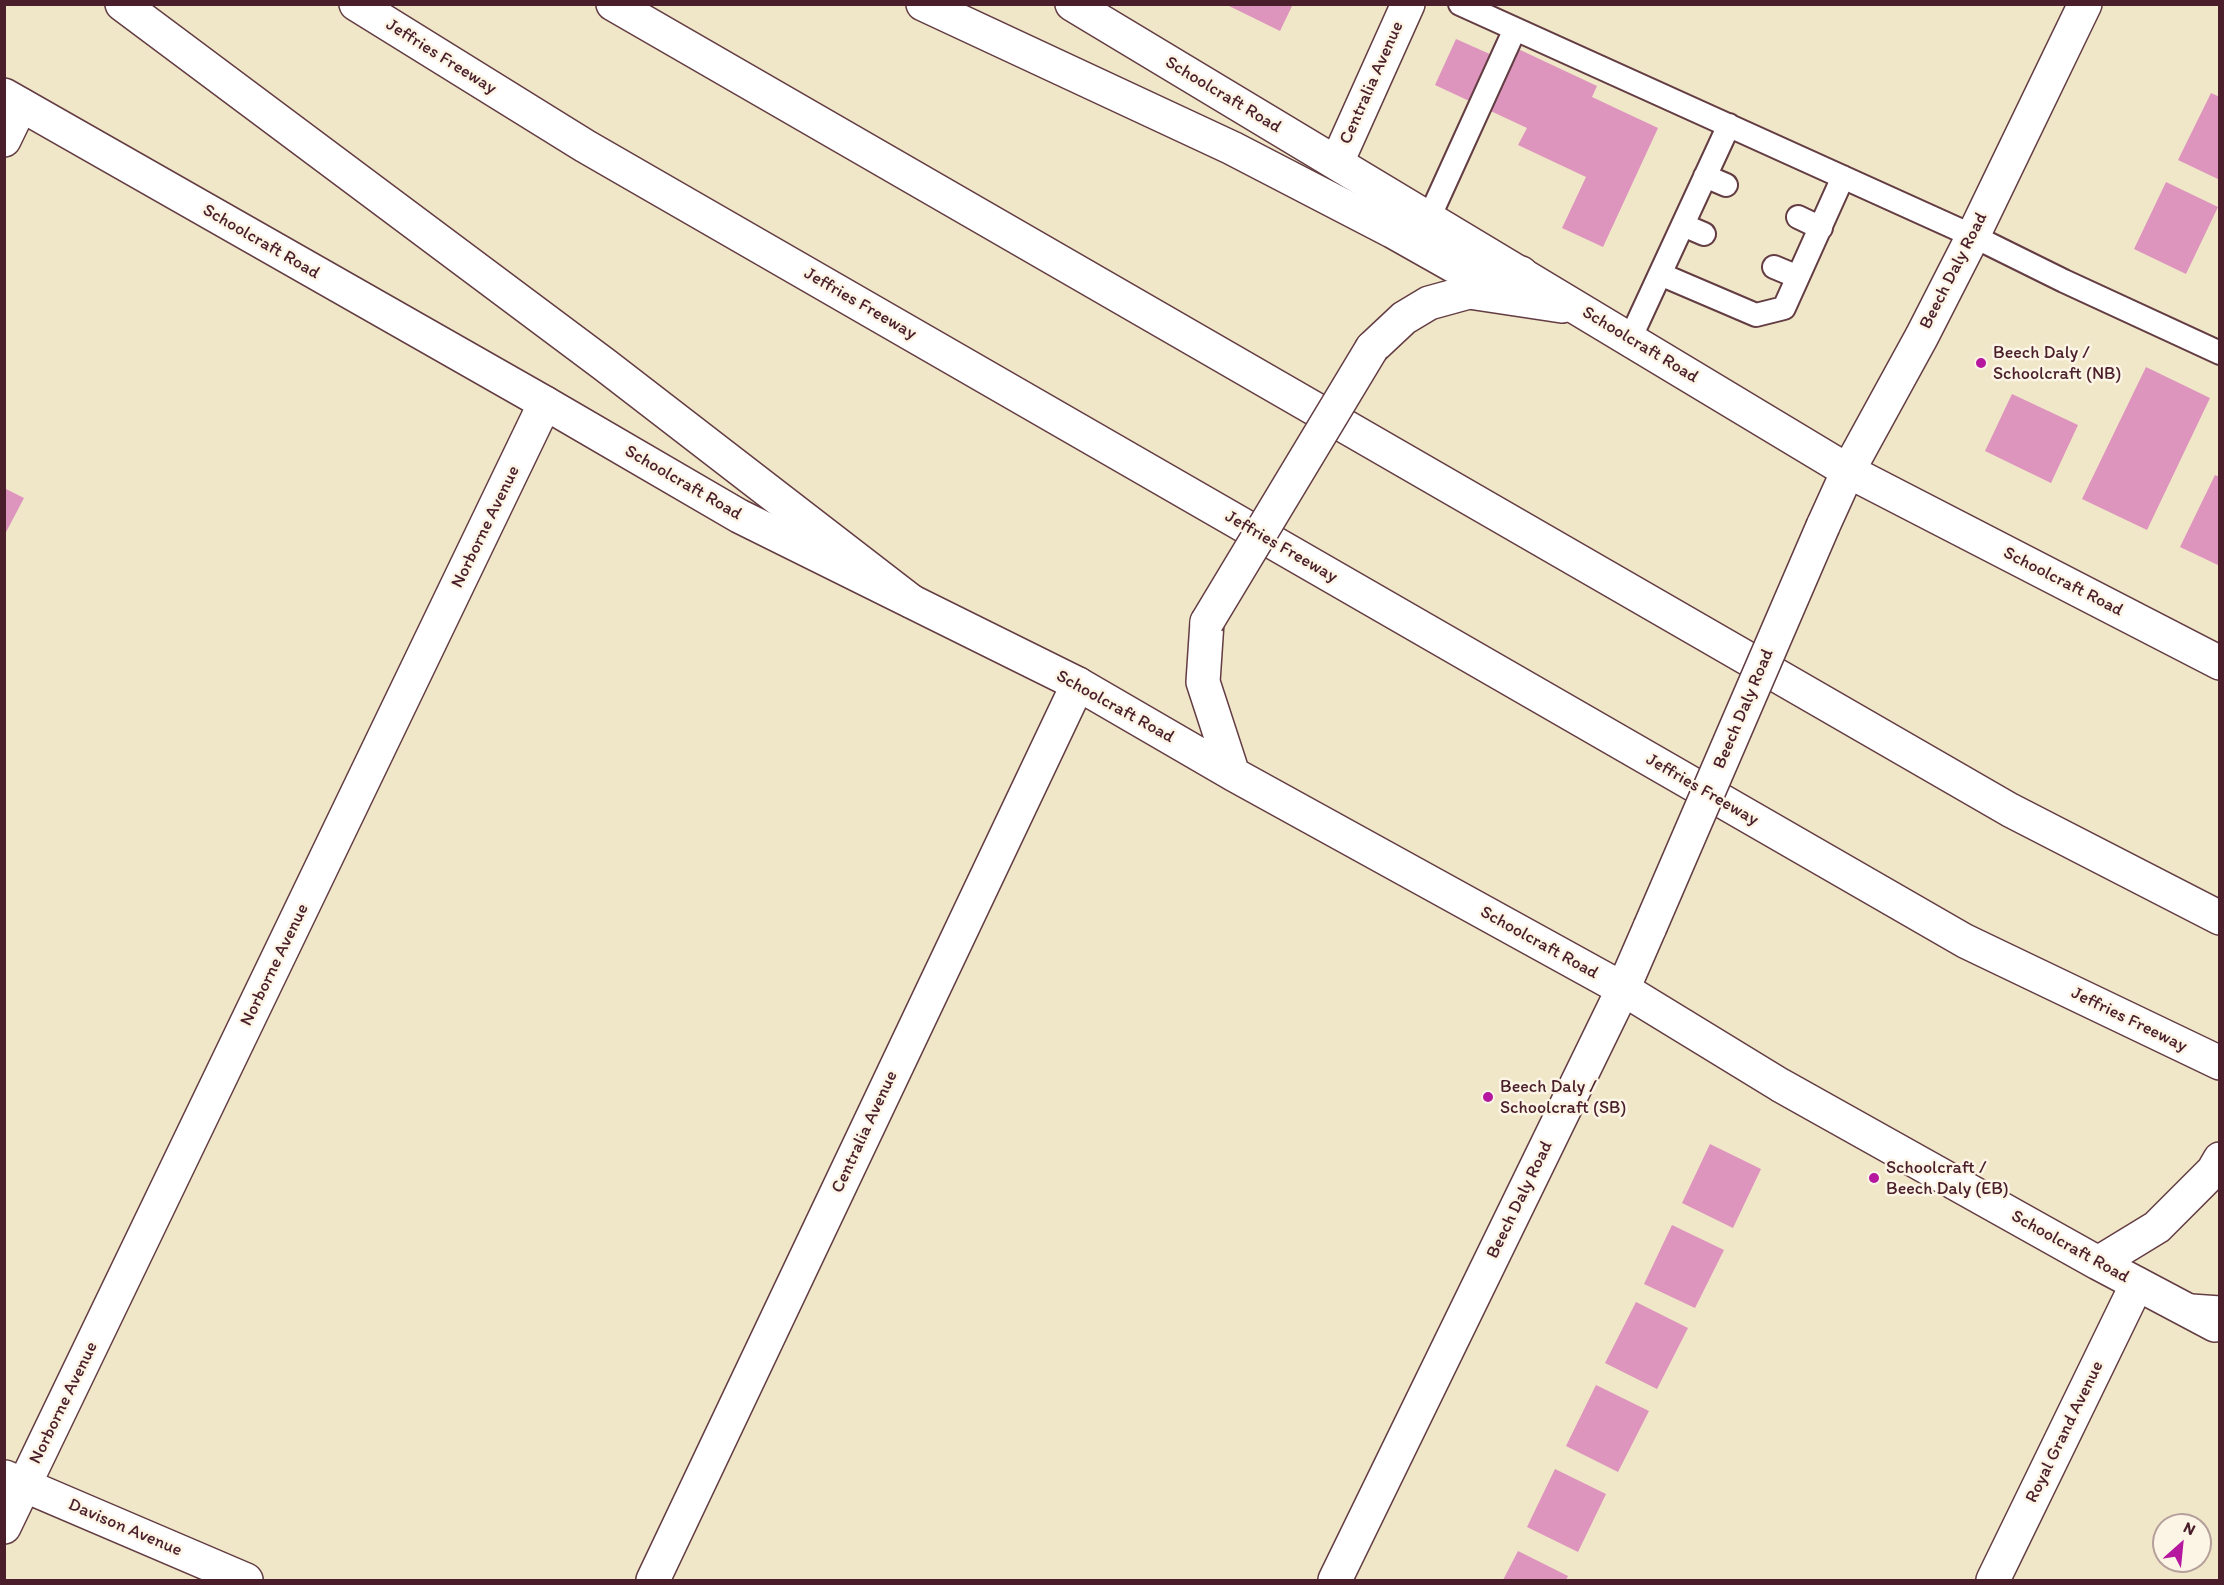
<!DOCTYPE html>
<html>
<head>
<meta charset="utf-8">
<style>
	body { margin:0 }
	#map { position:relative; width:2224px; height:1585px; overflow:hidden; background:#f0e6c8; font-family:Itim,sans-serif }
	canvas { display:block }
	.frame { position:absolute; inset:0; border:6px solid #4a1f2b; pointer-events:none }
	.north { position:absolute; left:2152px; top:1513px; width:60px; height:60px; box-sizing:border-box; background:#fcf5e5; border:2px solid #b59f9b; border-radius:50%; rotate:27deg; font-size:16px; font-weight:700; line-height:24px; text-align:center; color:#4a1f2b }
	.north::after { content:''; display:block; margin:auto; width:21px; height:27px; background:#b5179e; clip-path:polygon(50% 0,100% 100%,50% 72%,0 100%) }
</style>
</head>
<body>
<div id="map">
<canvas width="2224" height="1585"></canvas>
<div class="frame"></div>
<div class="north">N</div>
</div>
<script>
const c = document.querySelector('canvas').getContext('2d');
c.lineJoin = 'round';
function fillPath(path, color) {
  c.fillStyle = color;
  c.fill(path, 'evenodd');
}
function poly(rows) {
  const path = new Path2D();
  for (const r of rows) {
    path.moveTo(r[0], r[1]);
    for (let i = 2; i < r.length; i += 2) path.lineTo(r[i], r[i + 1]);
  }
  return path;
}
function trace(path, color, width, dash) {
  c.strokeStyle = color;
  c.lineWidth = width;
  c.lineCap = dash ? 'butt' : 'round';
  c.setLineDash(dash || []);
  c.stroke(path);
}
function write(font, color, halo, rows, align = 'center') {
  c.font = font + ' Itim,sans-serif';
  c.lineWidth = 5;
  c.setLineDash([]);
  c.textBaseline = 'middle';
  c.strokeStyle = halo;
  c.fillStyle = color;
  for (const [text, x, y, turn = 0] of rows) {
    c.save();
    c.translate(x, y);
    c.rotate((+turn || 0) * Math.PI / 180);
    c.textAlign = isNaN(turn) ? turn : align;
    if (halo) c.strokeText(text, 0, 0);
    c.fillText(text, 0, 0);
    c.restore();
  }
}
fillPath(poly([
	[1225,4,1293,4,1280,31],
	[1456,39,1492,55,1499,40,1597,86,1592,97,1658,128,1603,247,1562,228,1586,177,1518,145,1527,128,1435,85],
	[2211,93,2220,97,2220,180,2178,160],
	[2166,182,2218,207,2186,274,2134,249],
	[2146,367,2210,398,2147,530,2082,499],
	[2012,394,2078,425,2051,483,1985,451],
	[2215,475,2220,477,2220,566,2180,547],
	[4,488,24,498,4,536],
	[1710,1144,1761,1169,1733,1228,1682,1203],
	[1672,1225,1724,1250,1695,1308,1644,1284],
	[1636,1302,1688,1328,1657,1389,1605,1363],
	[1596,1385,1649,1411,1618,1472,1566,1446],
	[1555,1469,1606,1494,1578,1552,1527,1527],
	[1518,1551,1568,1576,1566,1580,1503,1580]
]), '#dd95be');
const service = poly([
	[1460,4,1973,236,2064,281,2220,353],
	[1705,176,1726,185],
	[1798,217,1821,228],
	[1429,218,1515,29],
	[1683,225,1704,234],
	[1774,267,1798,277],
	[1660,274,1756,315,1784,308,1843,177],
	[1630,339,1729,125]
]);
const minor = poly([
	[4,140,21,105],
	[1337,162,1408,4],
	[5,1477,246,1580],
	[4,1527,545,403],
	[653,1580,1078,684],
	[1993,1580,2137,1284]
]);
const secondary = poly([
	[1072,4,1848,471,2220,663],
	[4,95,545,403,739,516,1078,684,1233,774,1623,989,1780,1085,2098,1263,2215,1325],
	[1372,348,1404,318,1429,303,1469,292,1562,306],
	[1823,526,1848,471,1922,336,1973,236,2085,4],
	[1207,622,1203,682,1233,774],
	[2098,1263,2157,1227,2213,1171,2220,1159],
	[1335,1580,1623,989,1650,927]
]);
const motorway = poly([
	[122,4,605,365,911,601],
	[356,4,585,146,1965,941,2220,1063],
	[613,4,2010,810,2220,918],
	[923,4,1232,148,1392,231,1454,266,1521,273],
	[2191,1311,2220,1313]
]);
trace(service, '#633d43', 26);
trace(minor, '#633d43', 36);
trace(secondary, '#633d43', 36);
trace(motorway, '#633d43', 36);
trace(service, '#fff', 22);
trace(minor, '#fff', 33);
trace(secondary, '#fff', 33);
trace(motorway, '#fff', 33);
const secondaryBridge = poly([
	[1207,622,1372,348],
	[1650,927,1823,526]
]);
trace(secondaryBridge, '#633d43', 36, []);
trace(secondaryBridge, '#fff', 33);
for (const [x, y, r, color] of [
	[1981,363,6,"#b5179e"],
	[1488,1097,6,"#b5179e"],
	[1874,1178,6,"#b5179e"]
]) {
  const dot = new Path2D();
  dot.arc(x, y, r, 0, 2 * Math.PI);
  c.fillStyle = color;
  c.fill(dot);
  trace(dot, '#fcf5e5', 2);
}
write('18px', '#4a1f2b', '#fcf5e5', [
	["Jeffries Freeway",441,57,32],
	["Centralia Avenue",1372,83,-66],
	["Schoolcraft Road",1223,95,31],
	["Schoolcraft Road",261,242,30],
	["Beech Daly Road",1954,271,-63],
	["Jeffries Freeway",860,304,30],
	["Schoolcraft Road",1640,345,31],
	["Schoolcraft Road",683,483,30],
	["Norborne Avenue",486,527,-64],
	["Jeffries Freeway",1281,547,30],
	["Schoolcraft Road",2063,582,27],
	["Schoolcraft Road",1115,707,29],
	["Beech Daly Road",1744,709,-67],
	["Jeffries Freeway",1702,790,30],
	["Schoolcraft Road",1539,943,29],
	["Norborne Avenue",275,965,-64],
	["Jeffries Freeway",2129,1020,26],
	["Centralia Avenue",865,1132,-65],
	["Beech Daly Road",1520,1200,-64],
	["Schoolcraft Road",2070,1247,29],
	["Norborne Avenue",64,1403,-64],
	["Royal Grand Avenue",2065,1432,-64],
	["Davison Avenue",125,1528,23]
]);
write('18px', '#4a1f2b', '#fcf5e5', [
	["Beech Daly /",1993,353],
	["Schoolcraft (NB)",1993,374],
	["Beech Daly /",1500,1087],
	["Schoolcraft (SB)",1500,1108],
	["Schoolcraft /",1886,1168],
	["Beech Daly (EB)",1886,1189]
], 'left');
</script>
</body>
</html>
